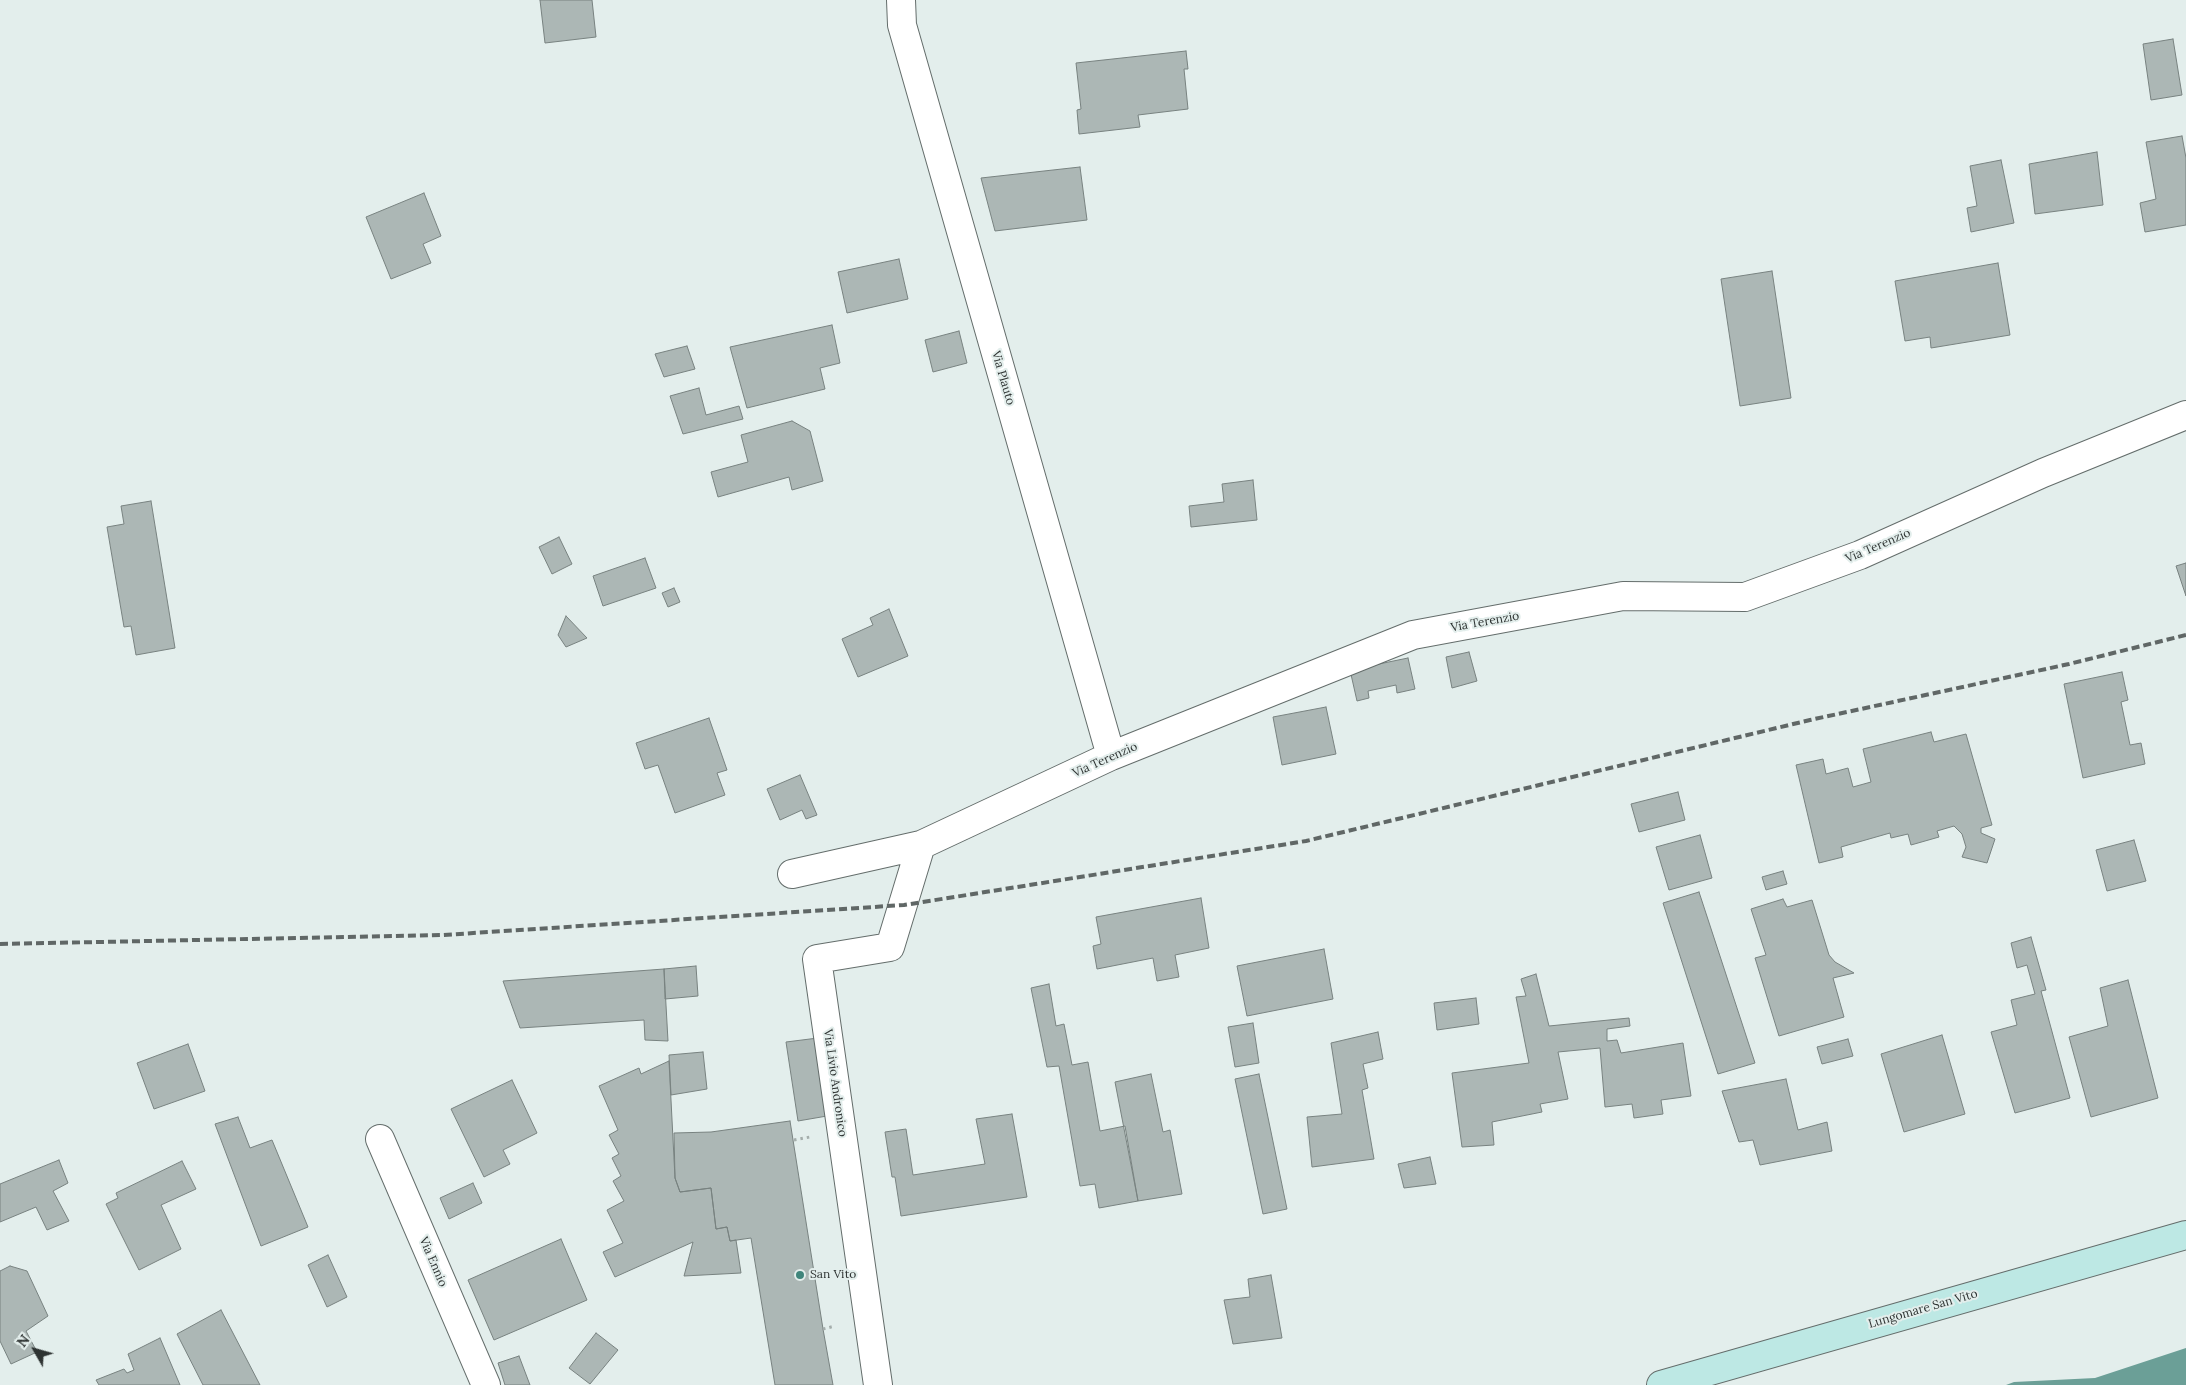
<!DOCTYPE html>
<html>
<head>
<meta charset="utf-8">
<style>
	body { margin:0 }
	#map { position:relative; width:2186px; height:1385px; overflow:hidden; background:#e3eeec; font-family:Lora,serif }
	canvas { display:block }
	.north { position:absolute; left:10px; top:1325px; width:50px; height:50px; -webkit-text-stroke:4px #e3eeec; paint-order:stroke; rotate:308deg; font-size:14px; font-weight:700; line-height:20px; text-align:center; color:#2e3332 }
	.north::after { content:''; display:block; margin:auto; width:18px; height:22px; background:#2e3332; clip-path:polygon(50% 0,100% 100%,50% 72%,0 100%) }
</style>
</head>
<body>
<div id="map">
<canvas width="2186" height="1385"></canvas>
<div class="north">N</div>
</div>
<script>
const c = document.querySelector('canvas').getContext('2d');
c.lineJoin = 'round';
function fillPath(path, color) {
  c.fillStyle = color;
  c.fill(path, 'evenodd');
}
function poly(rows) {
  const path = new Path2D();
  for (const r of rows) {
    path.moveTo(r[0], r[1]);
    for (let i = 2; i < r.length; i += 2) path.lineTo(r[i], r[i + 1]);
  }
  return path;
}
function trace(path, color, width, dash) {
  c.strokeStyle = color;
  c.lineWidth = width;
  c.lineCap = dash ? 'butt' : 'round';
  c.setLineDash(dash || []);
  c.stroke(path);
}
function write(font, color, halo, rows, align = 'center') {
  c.font = font + ' Lora,serif';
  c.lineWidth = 4;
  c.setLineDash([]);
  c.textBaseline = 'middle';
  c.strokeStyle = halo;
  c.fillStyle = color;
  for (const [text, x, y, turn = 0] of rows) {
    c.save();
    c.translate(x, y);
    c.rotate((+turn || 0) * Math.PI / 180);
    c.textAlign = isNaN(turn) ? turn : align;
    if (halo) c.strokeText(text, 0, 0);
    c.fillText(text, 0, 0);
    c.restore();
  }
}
fillPath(poly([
	[2186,1348,2186,1385,2006,1385,2014,1382,2095,1378]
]), '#6b9f97');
const building = poly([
	[540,0,592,0,596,37,545,43,540,0],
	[2173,39,2182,95,2151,100,2143,44,2173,39],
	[1186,51,1188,69,1184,69,1188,109,1138,115,1140,127,1079,134,1077,110,1081,109,1076,63,1186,51],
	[2182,136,2186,158,2186,225,2145,232,2140,203,2156,199,2146,142,2182,136],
	[2097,152,2103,205,2035,214,2029,164,2097,152],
	[2001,160,2014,223,1971,232,1967,208,1977,206,1970,166,2001,160],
	[1080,167,1087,220,995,231,981,178,1080,167],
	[424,193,441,236,423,244,431,263,391,279,366,217,424,193],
	[899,259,908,299,847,313,838,272,899,259],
	[1998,263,2010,335,1931,348,1930,337,1905,341,1895,281,1998,263],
	[1772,271,1791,398,1740,406,1721,279,1772,271],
	[832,325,840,363,820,368,825,389,747,408,730,347,832,325],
	[959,331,967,363,933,372,925,340,959,331],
	[687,346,695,369,664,377,655,354,687,346],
	[699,388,706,415,739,406,743,419,683,434,670,396,699,388],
	[792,421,810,431,823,481,792,490,789,477,718,497,711,472,748,462,741,435,792,421],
	[1253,480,1257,520,1191,527,1189,506,1224,502,1222,484,1253,480],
	[151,501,175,648,136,655,131,626,124,627,107,527,124,524,121,506,151,501],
	[559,537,572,564,552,574,539,547,559,537],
	[645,558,656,588,603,606,593,576,645,558],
	[2186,563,2186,596,2176,566,2186,563],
	[674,588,680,602,668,607,662,593,674,588],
	[889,609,908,656,858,677,842,639,873,625,870,618,889,609],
	[566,616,587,638,566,647,558,635,566,616],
	[1469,652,1477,681,1452,688,1446,657,1469,652],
	[1408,658,1415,689,1397,693,1396,685,1368,691,1369,698,1357,701,1350,670,1408,658],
	[2122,672,2128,700,2121,702,2130,745,2141,743,2145,764,2083,778,2064,684,2122,672],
	[1326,707,1336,754,1282,765,1273,717,1326,707],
	[709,718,727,770,717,773,725,795,675,813,658,765,645,769,636,743,709,718],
	[1931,732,1934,742,1966,734,1992,825,1981,828,1981,833,1995,839,1987,863,1962,857,1966,847,1962,834,1954,826,1937,831,1939,837,1911,845,1908,834,1891,838,1890,833,1841,847,1843,857,1819,863,1796,765,1823,759,1826,774,1848,768,1853,787,1871,782,1863,749,1931,732],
	[800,775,817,815,806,819,802,810,780,820,767,789,800,775],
	[1678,792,1685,820,1639,832,1631,804,1678,792],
	[1700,835,1712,878,1669,890,1656,847,1700,835],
	[2134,840,2146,881,2107,891,2096,850,2134,840],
	[1783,871,1787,884,1766,890,1762,877,1783,871],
	[1699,892,1755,1063,1718,1074,1663,903,1699,892],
	[1201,898,1209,948,1175,955,1179,977,1157,981,1153,958,1097,969,1093,946,1101,944,1096,917,1201,898],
	[1783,899,1787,907,1812,900,1829,955,1835,962,1854,973,1833,978,1844,1017,1779,1036,1755,958,1766,955,1751,909,1783,899],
	[2031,937,2046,990,2041,991,2070,1098,2015,1113,1991,1032,2017,1025,2011,1000,2035,994,2027,965,2017,968,2011,943,2031,937],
	[1324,949,1333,999,1247,1016,1237,966,1324,949],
	[696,966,698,996,665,999,664,969,696,966],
	[664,969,668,1041,645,1040,644,1020,520,1028,503,981,664,969],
	[1536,974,1549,1026,1629,1018,1630,1026,1607,1029,1607,1041,1617,1040,1621,1053,1683,1043,1691,1096,1661,1100,1663,1114,1634,1118,1632,1104,1605,1107,1600,1048,1558,1052,1568,1099,1540,1104,1542,1112,1492,1122,1494,1145,1462,1147,1452,1073,1529,1063,1516,997,1526,996,1521,979,1536,974],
	[2128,980,2158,1098,2091,1117,2069,1037,2108,1026,2100,988,2128,980],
	[1049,984,1056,1026,1064,1024,1072,1065,1088,1062,1100,1131,1125,1126,1138,1201,1099,1208,1095,1184,1080,1186,1059,1066,1047,1067,1031,988,1049,984],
	[1476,998,1479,1024,1437,1030,1434,1003,1476,998],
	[1253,1023,1259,1063,1235,1067,1228,1027,1253,1023],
	[1378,1032,1383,1059,1363,1064,1368,1088,1362,1090,1374,1159,1312,1167,1307,1117,1342,1114,1331,1043,1378,1032],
	[1942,1035,1965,1114,1904,1132,1881,1054,1942,1035],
	[818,1038,827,1116,798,1121,786,1042,818,1038],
	[1848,1039,1853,1056,1822,1064,1817,1047,1848,1039],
	[188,1044,205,1091,154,1109,137,1063,188,1044],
	[703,1052,707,1089,671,1095,669,1055,703,1052],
	[669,1061,675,1178,680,1192,711,1188,716,1229,727,1227,730,1241,736,1240,741,1273,684,1276,693,1242,615,1277,603,1252,623,1243,607,1210,624,1201,613,1181,621,1176,612,1158,619,1154,609,1135,618,1130,599,1086,639,1068,641,1074,669,1061],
	[1151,1074,1163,1132,1170,1130,1182,1194,1138,1201,1115,1082,1151,1074],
	[1259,1074,1287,1209,1263,1214,1235,1079,1259,1074],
	[1786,1079,1798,1130,1827,1122,1832,1151,1760,1165,1753,1140,1739,1142,1722,1091,1786,1079],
	[512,1080,537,1133,503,1150,510,1164,484,1177,451,1109,512,1080],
	[1012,1114,1027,1197,901,1216,895,1177,892,1177,885,1132,906,1129,913,1175,985,1164,976,1119,1012,1114],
	[238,1117,250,1148,272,1140,308,1227,261,1246,215,1124,238,1117],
	[790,1121,823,1329,833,1385,775,1385,751,1238,730,1241,727,1227,716,1229,711,1188,680,1192,675,1178,674,1133,711,1132,790,1121],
	[1430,1157,1436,1184,1404,1188,1398,1164,1430,1157],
	[59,1160,68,1183,53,1191,69,1221,47,1230,36,1207,0,1222,0,1184,59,1160],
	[182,1161,196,1189,161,1205,181,1249,139,1270,106,1204,118,1198,116,1193,182,1161],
	[473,1183,482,1203,449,1219,440,1198,473,1183],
	[561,1239,587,1300,494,1340,468,1280,561,1239],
	[328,1255,347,1297,327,1307,308,1265,328,1255],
	[10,1266,27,1271,48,1316,26,1331,37,1352,11,1364,0,1341,0,1271,10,1266],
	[1271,1275,1282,1338,1233,1344,1224,1300,1250,1297,1248,1279,1271,1275],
	[221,1310,260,1385,203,1385,177,1334,221,1310],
	[596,1333,618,1350,590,1384,569,1368,596,1333],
	[160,1338,180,1385,99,1385,96,1380,124,1369,127,1373,134,1370,128,1354,160,1338],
	[519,1356,530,1385,505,1385,498,1363,519,1356]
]);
fillPath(building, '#acb7b5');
trace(building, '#788280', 1);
const minor = poly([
	[901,0,902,25,1111,756],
	[792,874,921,845,1111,756,1413,635,1623,596,1745,597,1860,555,2043,473,2186,415],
	[380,1139,486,1385],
	[878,1385,817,959,890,947,921,845]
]);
const secondary = poly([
	[1661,1385,2186,1235]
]);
trace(minor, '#646d6b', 30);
trace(secondary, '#646d6b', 30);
trace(poly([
	[794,1140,810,1137],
	[823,1329,835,1326]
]), '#a4adab', 3, [2.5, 4]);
trace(minor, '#fff', 28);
trace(secondary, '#bde8e4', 28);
trace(poly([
	[0,944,443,935,904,905,1306,841,1810,720,2069,664,2186,635]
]), '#606766', 4, [8, 4]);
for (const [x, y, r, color] of [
	[800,1275,5,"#3f857b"]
]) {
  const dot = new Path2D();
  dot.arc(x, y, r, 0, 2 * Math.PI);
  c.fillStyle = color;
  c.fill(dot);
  trace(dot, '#e3eeec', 2);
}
write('12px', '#2e3332', '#e3eeec', [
	["Via Plauto",1003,378,74],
	["Via Terenzio",1878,546,-23],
	["Via Terenzio",1485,622,-10],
	["Via Terenzio",1105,760,-24],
	["Via Livio Andronico",835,1083,82],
	["Via Ennio",433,1262,67],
	["Lungomare San Vito",1923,1309,-16]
]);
write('12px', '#2e3332', '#e3eeec', [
	["San Vito",810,1275]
], 'left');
</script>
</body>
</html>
